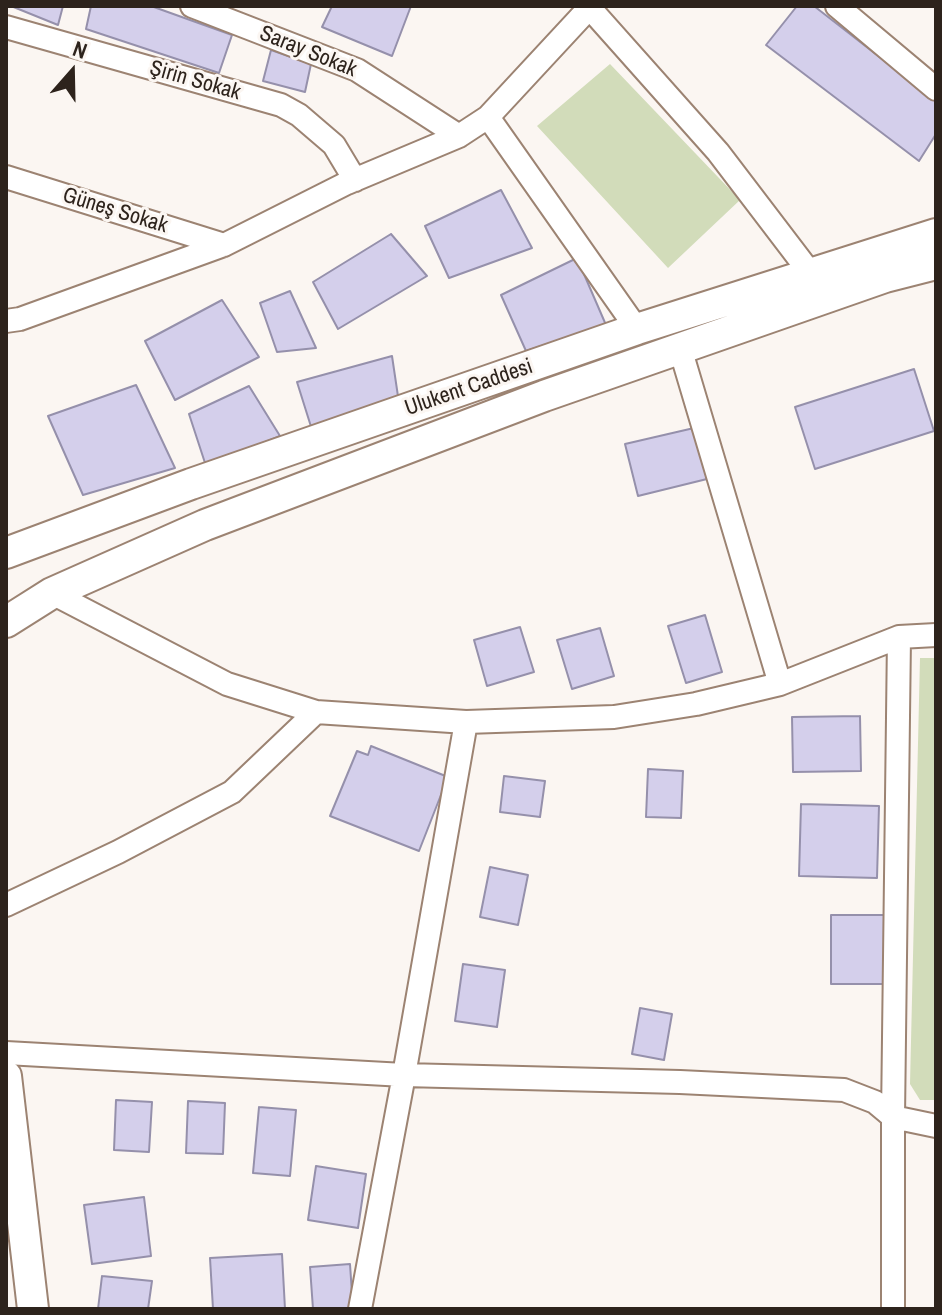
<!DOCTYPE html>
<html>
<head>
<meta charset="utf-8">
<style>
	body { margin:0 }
	#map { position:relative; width:942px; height:1315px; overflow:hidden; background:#fbf6f2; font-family:"Archivo Narrow",sans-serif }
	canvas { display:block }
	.frame { position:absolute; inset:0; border:8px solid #2d231c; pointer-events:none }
	.north { position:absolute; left:32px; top:32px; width:80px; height:80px; -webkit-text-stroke:6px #fbf6f2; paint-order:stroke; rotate:20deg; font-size:22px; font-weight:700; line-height:32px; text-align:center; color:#2d231c }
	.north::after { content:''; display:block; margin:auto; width:28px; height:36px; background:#2d231c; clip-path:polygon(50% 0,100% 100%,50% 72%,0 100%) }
</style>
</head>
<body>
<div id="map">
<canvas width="942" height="1315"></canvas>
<div class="frame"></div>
<div class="north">N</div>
</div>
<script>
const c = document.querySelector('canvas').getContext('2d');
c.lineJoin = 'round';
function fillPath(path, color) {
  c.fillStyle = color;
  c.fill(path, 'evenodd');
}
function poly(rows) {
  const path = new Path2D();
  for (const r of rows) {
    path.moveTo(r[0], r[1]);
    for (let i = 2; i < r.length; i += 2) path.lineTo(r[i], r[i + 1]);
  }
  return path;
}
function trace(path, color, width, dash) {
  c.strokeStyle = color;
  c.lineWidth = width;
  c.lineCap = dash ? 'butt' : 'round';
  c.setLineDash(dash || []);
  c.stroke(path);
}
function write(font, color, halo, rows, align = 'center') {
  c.font = font + ' "Archivo Narrow",sans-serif';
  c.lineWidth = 6;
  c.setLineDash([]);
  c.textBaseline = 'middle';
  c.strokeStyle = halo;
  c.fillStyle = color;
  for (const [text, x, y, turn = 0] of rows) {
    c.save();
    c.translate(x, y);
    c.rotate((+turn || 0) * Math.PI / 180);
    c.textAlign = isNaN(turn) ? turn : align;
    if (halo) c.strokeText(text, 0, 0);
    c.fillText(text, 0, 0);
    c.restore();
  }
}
fillPath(poly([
	[610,64,740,200,668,268,537,126],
	[920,658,936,658,936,1100,920,1100,910,1084]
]), '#d2dcba');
const building = poly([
	[11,6,63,6,58,25,11,6],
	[91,6,151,6,232,35,219,73,86,29,91,6],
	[332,6,411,6,392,56,322,27,332,6],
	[797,6,814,6,936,101,936,134,919,161,766,45,797,6],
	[271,50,311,64,305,92,263,81,271,50],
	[501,190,532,248,449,278,425,226,501,190],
	[391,234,427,276,338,329,313,282,391,234],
	[577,258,606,325,526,351,501,295,577,258],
	[290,291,316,348,277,352,260,303,290,291],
	[222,300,259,357,175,400,145,341,222,300],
	[392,356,399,403,313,433,297,382,392,356],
	[914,369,934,431,815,469,795,407,914,369],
	[136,385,175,468,83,495,48,416,136,385],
	[249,386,280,436,206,466,189,414,249,386],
	[694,428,707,479,638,496,625,444,694,428],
	[705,615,722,672,686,683,668,626,705,615],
	[520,627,534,672,487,686,474,640,520,627],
	[600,628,614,676,572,689,557,640,600,628],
	[860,716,861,771,793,772,792,717,860,716],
	[371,746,448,777,419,851,330,816,357,751,368,755,371,746],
	[648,769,683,771,681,818,646,817,648,769],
	[504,776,545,781,540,817,500,812,504,776],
	[801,804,879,806,877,878,799,876,801,804],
	[490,867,528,875,518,925,480,917,490,867],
	[831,915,890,915,891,984,831,984,831,915],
	[463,964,505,970,497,1027,455,1021,463,964],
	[640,1008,672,1014,664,1060,632,1054,640,1008],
	[116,1100,152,1102,149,1152,114,1150,116,1100],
	[188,1101,225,1103,223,1154,186,1153,188,1101],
	[259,1107,296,1110,290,1176,253,1173,259,1107],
	[316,1166,366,1174,358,1228,308,1220,316,1166],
	[144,1197,151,1256,92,1264,84,1205,144,1197],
	[282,1254,285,1309,213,1309,210,1258,282,1254],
	[350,1264,353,1309,313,1309,310,1267,350,1264],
	[102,1276,152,1281,148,1309,98,1309,102,1276]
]);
fillPath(building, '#d4cfeb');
trace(building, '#9590ab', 2);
const street = poly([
	[192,6,357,70,459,136],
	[588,6,718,152,811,274],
	[837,6,936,89],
	[6,27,281,105,299,115,334,145,355,180],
	[488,117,637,329],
	[6,177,224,245],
	[6,321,20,319,224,245,347,183,459,136,488,117,591,6],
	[680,348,780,684],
	[52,593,227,684,316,712,466,722,614,717,696,704,780,684,899,637,936,635],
	[6,905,118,852,232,792,316,712],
	[6,1053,404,1075,680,1082,844,1090,875,1102,893,1117,936,1126],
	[360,1309,404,1075,466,722],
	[893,1309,893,1117,899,637]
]);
const secondary = poly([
	[6,553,191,484,637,329,936,234],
	[6,622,52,593,205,525,544,396,885,277,936,264],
	[6,1076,33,1309]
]);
trace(street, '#9c8372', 26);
trace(secondary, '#9c8372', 34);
trace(street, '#fff', 22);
trace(secondary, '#fff', 30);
write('22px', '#2d231c', '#fbf6f2', [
	["Saray Sokak",308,52,22],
	["Şirin Sokak",195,81,16],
	["Güneş Sokak",115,211,17],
	["Ulukent Caddesi",469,388,-19]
]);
</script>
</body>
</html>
